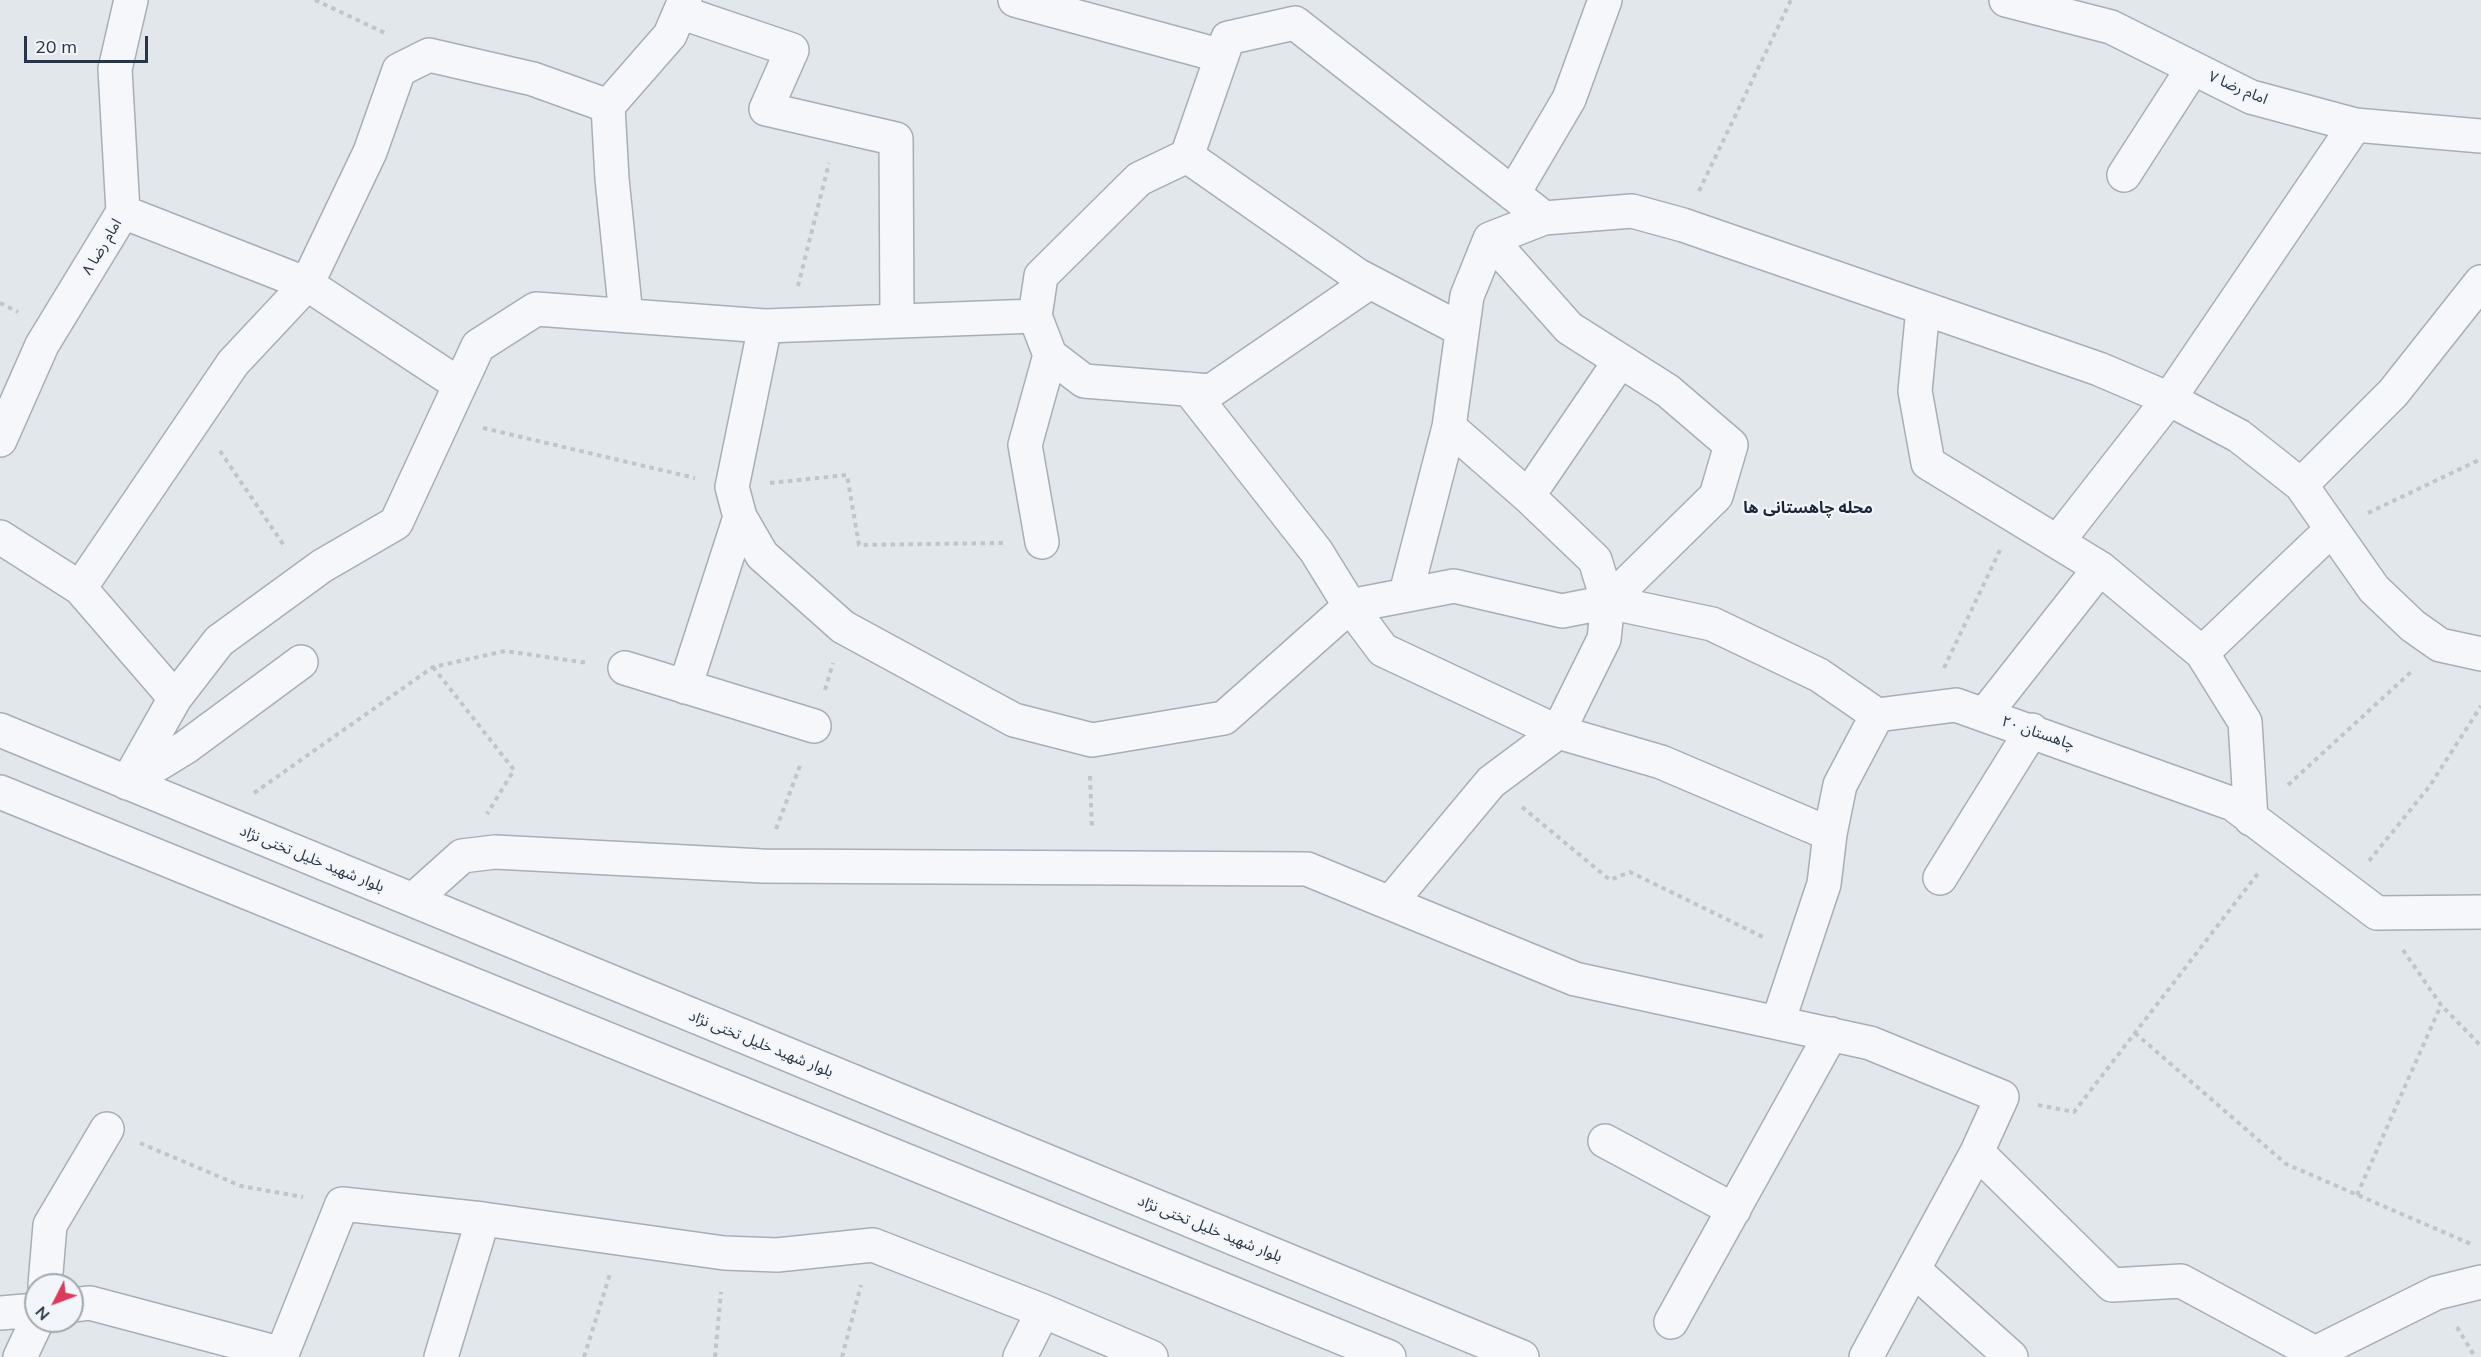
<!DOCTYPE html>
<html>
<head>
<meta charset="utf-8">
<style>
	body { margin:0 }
	#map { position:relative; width:2481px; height:1357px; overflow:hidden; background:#e2e7ec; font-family:Mulish,sans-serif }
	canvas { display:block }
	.north { position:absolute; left:24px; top:1273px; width:60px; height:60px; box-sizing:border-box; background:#f2f5f9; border:2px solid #a1a8b1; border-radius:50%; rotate:228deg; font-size:16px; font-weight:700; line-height:24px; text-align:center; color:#283546 }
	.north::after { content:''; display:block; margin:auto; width:21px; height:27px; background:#dd3b5c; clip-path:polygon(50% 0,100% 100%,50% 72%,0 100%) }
	.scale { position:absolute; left:24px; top:36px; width:124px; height:27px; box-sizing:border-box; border:3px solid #283546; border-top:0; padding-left:8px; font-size:18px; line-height:21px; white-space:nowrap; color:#283546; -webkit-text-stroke:4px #f2f5f9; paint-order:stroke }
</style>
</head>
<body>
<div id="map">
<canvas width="2481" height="1357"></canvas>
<div class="north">N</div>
<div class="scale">20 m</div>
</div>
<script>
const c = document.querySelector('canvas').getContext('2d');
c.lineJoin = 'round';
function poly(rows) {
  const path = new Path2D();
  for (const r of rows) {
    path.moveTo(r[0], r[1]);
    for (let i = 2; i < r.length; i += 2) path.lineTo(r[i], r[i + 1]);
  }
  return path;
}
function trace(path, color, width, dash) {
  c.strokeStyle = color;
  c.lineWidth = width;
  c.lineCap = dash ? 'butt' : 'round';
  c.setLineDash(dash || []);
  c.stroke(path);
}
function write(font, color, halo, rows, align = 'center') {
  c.font = font + ' Mulish,"Noto Sans Arabic",sans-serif';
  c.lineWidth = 4.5;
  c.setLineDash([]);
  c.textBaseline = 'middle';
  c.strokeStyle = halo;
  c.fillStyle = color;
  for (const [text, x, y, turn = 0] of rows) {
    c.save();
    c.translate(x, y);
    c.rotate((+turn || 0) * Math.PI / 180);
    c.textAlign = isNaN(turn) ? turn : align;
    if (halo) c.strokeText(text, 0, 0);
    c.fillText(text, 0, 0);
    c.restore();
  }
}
const minor = poly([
	[1015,0,1222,56],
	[2006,0,2111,27,2251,97,2355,125,2481,136],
	[680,12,792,50,766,109,896,139,897,321],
	[608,106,670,35,685,0],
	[1187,156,1139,179,1041,276,1035,316,1050,355,1084,381,1211,391,1370,282],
	[2124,175,2193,68],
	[1513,194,1569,99,1605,0],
	[123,212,307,284,460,385],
	[1490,239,1569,328,1668,391,1731,445,1716,496,1608,602],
	[1923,308,2099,369,2169,399,2239,436,2301,485,2374,589,2413,626,2440,645,2481,654],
	[1035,316,765,326,732,487,740,517,762,555,843,627,1014,720,1092,740,1224,718,1350,606,1316,551,1189,389],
	[1462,330,1357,275,1187,156,1228,38,1295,23,1544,218],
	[0,440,42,345,123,212,115,69,131,0],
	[2301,485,2393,393,2481,282],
	[1528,496,1620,361],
	[0,537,80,588,175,698],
	[2058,541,2169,399,2355,125],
	[1042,542,1025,445,1050,355],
	[80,588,233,363,307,284,370,152,399,70,429,55,533,79,608,106,612,179,626,316],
	[1406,593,1449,427,1467,296,1490,239,1544,218,1632,211,1683,225,1923,308,1915,391,1928,463,2100,568,2202,653,2245,722,2251,819],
	[2202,653,2331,530],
	[625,668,814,726],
	[685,687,740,517],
	[1985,714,2100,568],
	[0,730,1522,1357],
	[129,782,186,747,301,662],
	[127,783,175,698,219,641,322,566,396,523,478,346,536,309,765,326],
	[0,792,1389,1357],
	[1830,834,1661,762,1558,732,1383,650,1350,606,1454,586,1562,611,1608,602,1712,624,1819,675,1877,715],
	[1940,878,2032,730],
	[413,900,462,856,495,852,762,866,1307,869,1575,979,1870,1043,2002,1097,1977,1152,2112,1285,2181,1281,2315,1353],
	[1390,903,1491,782,1558,732,1604,639,1608,602,1595,560,1528,496,1449,427],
	[1778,1022,1824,884,1830,834,1840,785,1877,715,1956,705,2233,804,2377,913,2481,912],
	[1605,1141,1734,1210],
	[1914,1270,2011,1357],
	[45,1285,50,1225,107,1129],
	[72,1305,90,1303,282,1354,342,1204,483,1219,724,1253,777,1255,873,1245,1043,1311,1151,1357],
	[0,1313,36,1310],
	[1671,1322,1831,1034],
	[20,1357,37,1321],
	[441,1357,483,1219],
	[1020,1357,1043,1311],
	[1866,1357,1977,1152],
	[2307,1357,2436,1293,2481,1282]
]);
trace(minor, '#a6aeb7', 36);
trace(poly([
	[315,0,385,33],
	[1699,191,1791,0],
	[798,286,829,163],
	[0,303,18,312],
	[483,428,695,478],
	[220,451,285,547],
	[770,483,847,475,859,545,1003,543],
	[2368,513,2481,459],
	[433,667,514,770,487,814],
	[1944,668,2000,550],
	[825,690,833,663],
	[1090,776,1092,829],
	[2288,785,2411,672],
	[254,793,433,667,505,651,588,663],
	[1522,807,1610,880,1630,872,1765,938],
	[776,829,801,763],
	[2369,861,2429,787,2481,706],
	[2403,950,2441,1005,2481,1046],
	[2135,1033,2286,1164,2471,1244],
	[2038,1105,2074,1112,2259,872],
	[140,1143,241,1186,303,1197],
	[2357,1195,2441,1005],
	[2457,1327,2475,1357],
	[584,1357,610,1274],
	[715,1357,721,1292],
	[842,1357,861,1285]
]), '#c0c5cb', 4, [4.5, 4.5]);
trace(minor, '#f6f7fa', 33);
write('15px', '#283546', '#f2f5f9', [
	["امام رضا ۷",2238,88,23],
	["امام رضا ۸",102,247,-59],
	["چاهستان ۲۰",2038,733,19],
	["بلوار شهید خلیل تختی نژاد",312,859,22],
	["بلوار شهید خلیل تختی نژاد",761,1044,22],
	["بلوار شهید خلیل تختی نژاد",1210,1229,22]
]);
write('bold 16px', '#1a2637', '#f2f5f9', [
	["محله چاهستانی ها",1808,508]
]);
</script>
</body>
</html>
